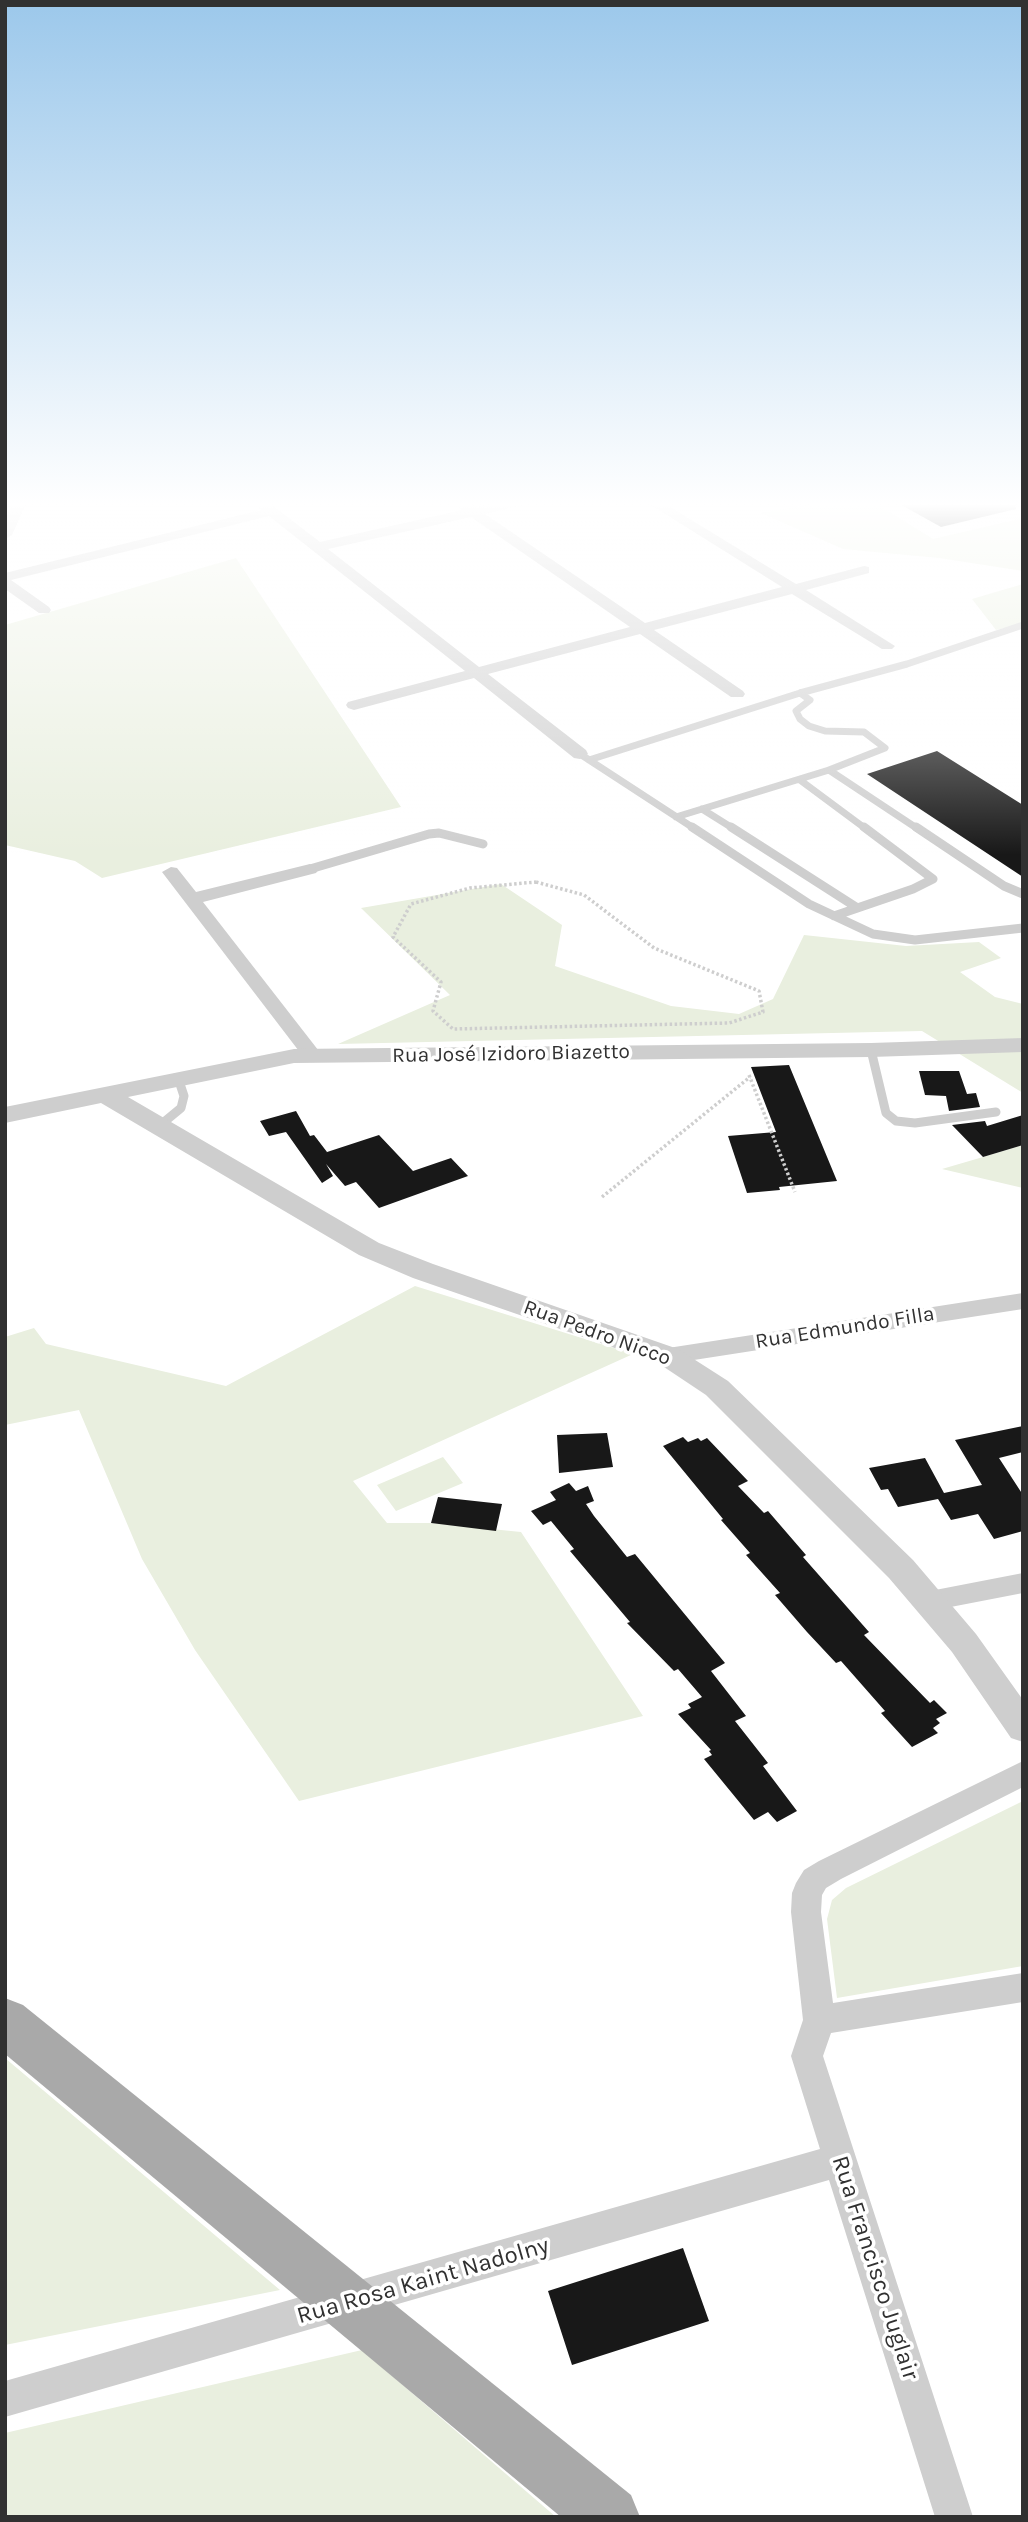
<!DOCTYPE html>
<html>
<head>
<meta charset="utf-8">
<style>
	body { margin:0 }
	#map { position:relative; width:1028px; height:2522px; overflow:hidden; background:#fff; font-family:Karla,sans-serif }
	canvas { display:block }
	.frame { position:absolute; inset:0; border:7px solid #313131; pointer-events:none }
</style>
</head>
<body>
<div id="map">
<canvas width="1028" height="2522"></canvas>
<div class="frame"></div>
</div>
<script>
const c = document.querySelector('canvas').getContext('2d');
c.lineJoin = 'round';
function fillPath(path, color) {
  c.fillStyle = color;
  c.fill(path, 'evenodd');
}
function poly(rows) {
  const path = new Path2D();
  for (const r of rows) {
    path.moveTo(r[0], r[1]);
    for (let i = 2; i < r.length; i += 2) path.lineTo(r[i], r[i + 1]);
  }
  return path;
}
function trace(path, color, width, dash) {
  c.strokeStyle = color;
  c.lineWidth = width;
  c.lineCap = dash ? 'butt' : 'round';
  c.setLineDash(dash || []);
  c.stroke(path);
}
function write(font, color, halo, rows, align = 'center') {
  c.font = font + ' Karla,sans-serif';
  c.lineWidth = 7;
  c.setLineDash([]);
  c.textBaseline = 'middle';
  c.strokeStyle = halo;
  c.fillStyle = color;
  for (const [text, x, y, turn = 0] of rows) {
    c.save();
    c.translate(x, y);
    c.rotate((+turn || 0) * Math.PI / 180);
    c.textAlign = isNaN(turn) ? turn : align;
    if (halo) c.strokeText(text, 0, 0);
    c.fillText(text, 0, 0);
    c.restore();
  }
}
fillPath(poly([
	[825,502,874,502,933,539,1023,518,1023,571,939,558,843,549,761,513],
	[236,558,401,807,102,878,75,861,5,845,5,625],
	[1023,584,1023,624,996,630,972,599],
	[501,884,562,925,555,966,671,1006,739,1014,773,999,804,935,906,946,979,942,1001,958,960,972,995,997,1023,1004,1023,1093,922,1031,338,1044,450,995,361,908],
	[1023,1145,1023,1188,942,1169,983,1157],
	[415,1286,633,1354,353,1481,387,1523,431,1523,521,1532,643,1716,299,1801,195,1650,142,1559,79,1410,5,1425,5,1337,34,1328,46,1344,226,1386],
	[443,1457,463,1483,396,1511,377,1485],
	[1023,1801,1023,1966,837,1998,827,1919,832,1900,846,1888],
	[5,2058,280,2290,5,2345],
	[362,2350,556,2517,5,2517,5,2433]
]), '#e9efdf');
fillPath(poly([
	[896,502,1015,502,1016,509,941,527],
	[937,751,1023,805,1023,877,867,774],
	[789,1065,837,1181,779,1187,780,1190,747,1193,728,1136,776,1132,751,1067],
	[919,1071,959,1071,967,1094,976,1093,980,1107,949,1111,946,1096,925,1095],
	[296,1111,310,1136,314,1135,327,1152,321,1154,379,1135,413,1171,451,1158,468,1176,379,1208,356,1182,345,1186,326,1164,333,1176,322,1183,286,1132,269,1136,260,1121],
	[1023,1115,1023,1145,983,1157,952,1125,985,1121,987,1126],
	[1023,1426,1023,1452,999,1458,1023,1495,1023,1531,994,1539,978,1514,951,1520,938,1499,898,1507,888,1489,881,1490,869,1468,925,1458,944,1493,982,1485,955,1440],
	[607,1433,613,1467,559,1473,557,1435],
	[683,1437,688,1442,698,1438,701,1441,707,1438,748,1481,738,1486,764,1513,768,1511,806,1555,803,1557,869,1632,864,1635,930,1703,934,1700,947,1713,936,1719,940,1723,933,1728,938,1733,912,1747,881,1713,885,1711,841,1661,836,1663,807,1632,775,1595,780,1593,746,1555,750,1553,721,1520,723,1519,663,1446],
	[569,1483,576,1491,588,1486,594,1501,586,1504,594,1516,627,1557,635,1554,725,1663,711,1671,746,1716,735,1721,768,1763,763,1766,797,1811,777,1822,768,1812,754,1820,704,1759,712,1755,709,1751,711,1750,678,1714,691,1708,688,1704,702,1697,678,1669,674,1671,627,1623,630,1622,570,1551,574,1549,551,1521,543,1525,531,1511,556,1500,550,1492],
	[438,1497,502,1504,496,1531,431,1523],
	[683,2248,709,2321,572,2365,548,2291]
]), '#181818');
trace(poly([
	[536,882,584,895,654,948,759,991,763,1012,729,1023,453,1029,433,1011,441,982,393,937,411,904,470,888,536,882],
	[749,1075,795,1192],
	[602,1197,750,1077]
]), '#cecece', 3.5, [2.5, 2.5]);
trace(poly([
	[800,693,810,700,796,711,800,719,809,726,825,731,864,732,885,748,829,770,918,829],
	[580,754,695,829],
	[589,760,800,693,907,664,1023,625],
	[800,780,866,829],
	[702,809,734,829],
	[676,817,829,770]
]), '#cecece', 7);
trace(poly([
	[692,827,809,904,873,934,915,940,1023,928],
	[731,827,856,907],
	[916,827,1004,886,1023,894],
	[310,869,429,834,439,833,483,844],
	[834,916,913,889,933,879,864,827],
	[871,1050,886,1113,896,1121,915,1123,996,1112],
	[158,1127,181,1108,184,1096,178,1078]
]), '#cecece', 9);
fillPath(poly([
	[13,502,27,502,12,535,5,539,5,519,13,502],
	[253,502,268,502,320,542,462,510,452,502,468,502,476,507,501,502,525,502,523,505,485,514,645,623,782,587,646,502,662,502,796,584,864,566,869,567,869,573,806,590,895,646,892,649,882,649,792,594,654,630,743,691,745,694,743,697,731,697,640,634,488,674,586,750,588,754,580,759,574,758,474,678,354,710,348,708,346,705,348,702,465,671,269,516,11,580,49,607,51,610,49,613,39,613,5,589,5,573,261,510,253,502],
	[471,517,630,627,479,667,328,549,471,517],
	[310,864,319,869,316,873,203,902,322,1055,319,1059,312,1061,305,1059,162,872,171,867,177,868,196,892,310,864],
	[1023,1293,1023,1309,668,1364,660,1362,656,1356,660,1350,668,1348,1023,1293],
	[1023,1573,1023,1593,930,1611,920,1608,917,1601,920,1594,930,1591,1023,1573],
	[1023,1761,1023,1787,841,1879,826,1888,822,1895,821,1912,833,2003,1023,1973,1023,2002,831,2033,823,2056,973,2517,935,2517,829,2180,5,2417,5,2381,820,2149,791,2056,803,2020,791,1912,792,1893,796,1883,804,1870,819,1861,1023,1761]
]), '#cecece');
fillPath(poly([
	[1023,1038,1023,1052,871,1057,294,1063,128,1097,379,1243,433,1264,678,1349,728,1381,913,1560,976,1634,1023,1700,1023,1742,1011,1738,952,1652,889,1578,706,1395,658,1363,413,1278,359,1255,101,1103,5,1123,5,1107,294,1049,871,1043,1023,1038]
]), '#cecece');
fillPath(poly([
	[5,1998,23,2005,631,2495,640,2517,561,2517,5,2054,5,1998]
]), '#a9a9a9');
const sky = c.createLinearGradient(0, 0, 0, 855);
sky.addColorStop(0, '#9cc8eb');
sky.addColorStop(0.59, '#fff');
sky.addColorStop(1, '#ffffff00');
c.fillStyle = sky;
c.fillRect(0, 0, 1028, 855);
write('21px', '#313131', '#fff', [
	["Rua José Izidoro Biazetto",511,1054,-1],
	["Rua Edmundo Filla",845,1328,-9],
	["Rua Pedro Nicco",597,1333,20]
]);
write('24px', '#313131', '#fff', [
	["Rua Francisco Juglair",875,2268,72],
	["Rua Rosa Kaint Nadolny",423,2281,-16]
]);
</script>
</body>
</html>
